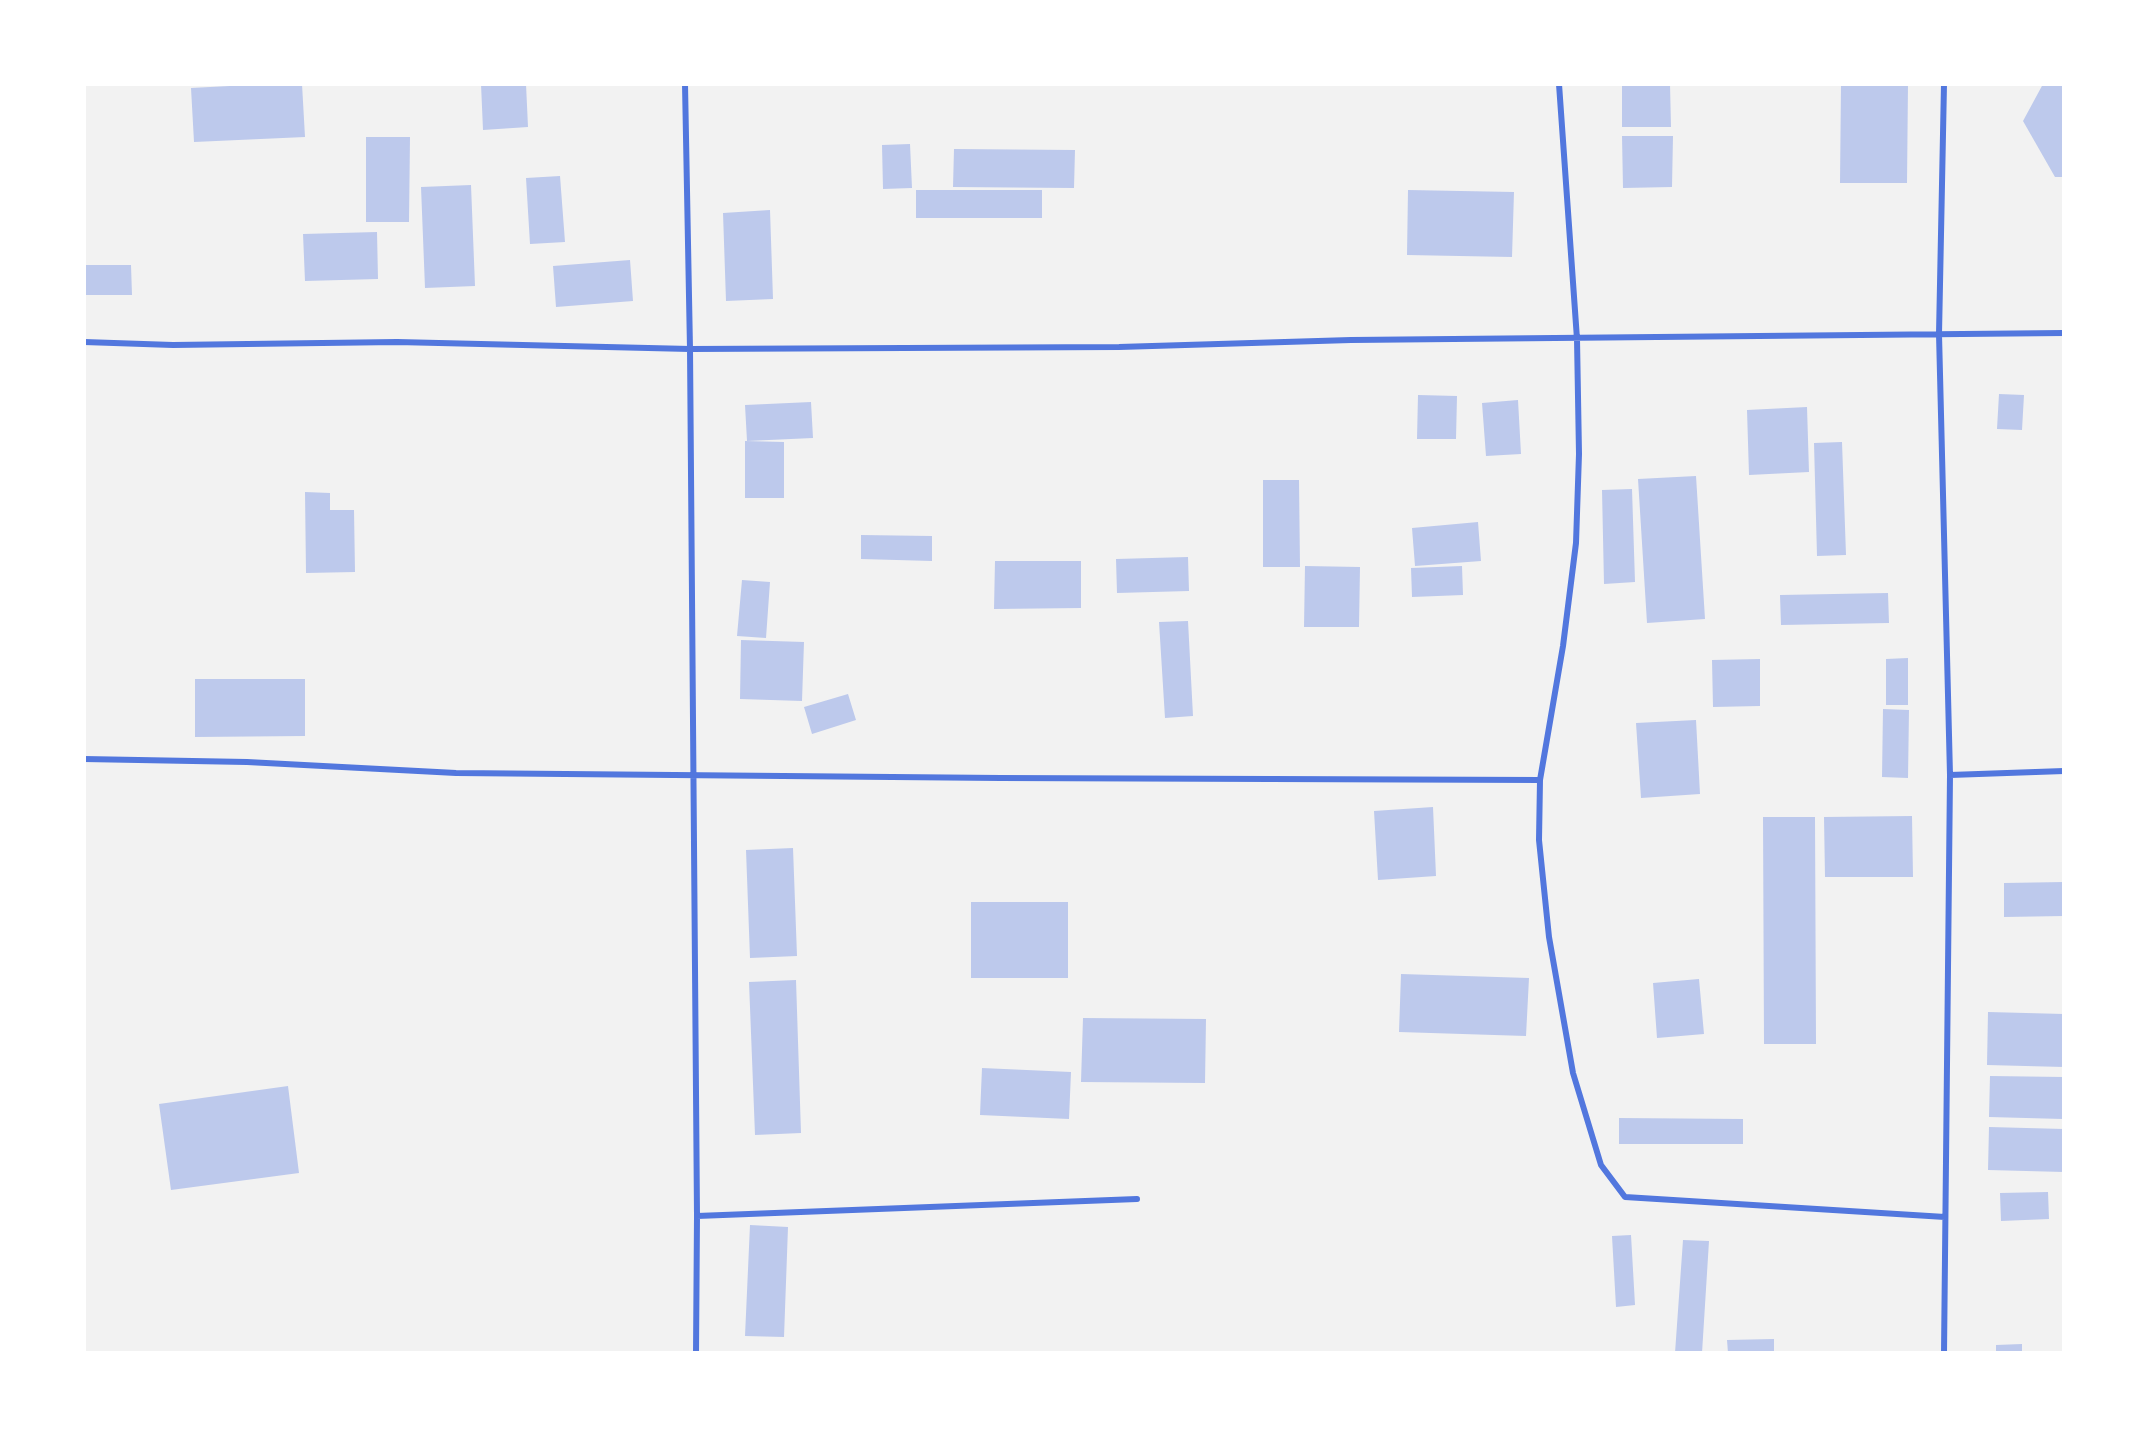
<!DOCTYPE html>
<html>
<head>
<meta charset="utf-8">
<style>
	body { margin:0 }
	#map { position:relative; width:2148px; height:1437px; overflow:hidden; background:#f2f2f2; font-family:Arial,sans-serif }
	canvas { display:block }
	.frame { position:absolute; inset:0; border:86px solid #fff; pointer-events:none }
</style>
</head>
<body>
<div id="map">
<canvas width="2148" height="1437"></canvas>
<div class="frame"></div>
</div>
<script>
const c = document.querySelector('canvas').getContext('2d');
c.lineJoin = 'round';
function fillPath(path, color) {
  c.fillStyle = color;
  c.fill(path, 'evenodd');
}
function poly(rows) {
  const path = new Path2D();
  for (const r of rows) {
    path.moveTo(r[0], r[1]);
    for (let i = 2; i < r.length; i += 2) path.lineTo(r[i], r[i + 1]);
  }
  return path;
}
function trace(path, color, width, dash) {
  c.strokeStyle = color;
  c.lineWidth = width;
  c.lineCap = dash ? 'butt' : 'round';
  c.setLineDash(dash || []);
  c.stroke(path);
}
fillPath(poly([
	[268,84,302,84,305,137,194,142,191,88],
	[481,84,526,84,528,127,483,130],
	[1622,84,1670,84,1671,127,1622,127],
	[1841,84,1908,84,1907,183,1840,183],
	[2043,84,2064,84,2064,177,2055,177,2023,121],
	[1622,136,1673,136,1672,187,1623,188],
	[366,137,410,137,409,222,366,222],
	[910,144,912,188,883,189,882,145],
	[954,149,1075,150,1074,188,953,187],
	[560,176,565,242,530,244,526,178],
	[471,185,475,286,425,288,421,187],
	[916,190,1042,190,1042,218,916,218],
	[1408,190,1514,192,1512,257,1407,255],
	[770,210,773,299,726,301,723,213],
	[377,232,378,279,305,281,303,234],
	[630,260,633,301,556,307,553,266],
	[84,265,131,265,132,295,84,295],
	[1999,394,2024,395,2022,430,1997,429],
	[1418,395,1457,396,1456,439,1417,439],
	[1518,400,1521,454,1486,456,1482,403],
	[811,402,813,438,747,441,745,405],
	[1807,407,1809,472,1749,475,1747,410],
	[745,441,784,442,784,498,745,498],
	[1842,442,1846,555,1817,556,1814,443],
	[1696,476,1705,619,1647,623,1638,479],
	[1263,480,1299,480,1300,567,1263,567],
	[1632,489,1635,582,1604,584,1602,490],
	[305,492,330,493,330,510,354,510,355,572,306,573],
	[1478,522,1481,561,1415,566,1412,528],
	[861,535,932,536,932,561,861,559],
	[1188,557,1189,591,1117,593,1116,559],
	[995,561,1081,561,1081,608,994,609],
	[1305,566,1360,567,1359,627,1304,627],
	[1462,566,1463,595,1412,597,1411,568],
	[742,580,770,582,766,638,737,636],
	[1888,593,1889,623,1781,625,1780,595],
	[1188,621,1193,716,1165,718,1159,622],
	[741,640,804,642,802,701,740,699],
	[1908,658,1908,705,1886,705,1886,659],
	[1760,659,1760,706,1713,707,1712,660],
	[195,679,305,679,305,736,195,737],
	[848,694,856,720,812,734,804,707],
	[1883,709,1909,710,1908,778,1882,777],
	[1696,720,1700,794,1641,798,1636,723],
	[1433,807,1436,876,1378,880,1374,811],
	[1912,816,1913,877,1825,877,1824,817],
	[1763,817,1815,817,1816,1044,1764,1044],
	[793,848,797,956,750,958,746,850],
	[2064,882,2064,916,2004,917,2004,883],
	[971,902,1068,902,1068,978,971,978],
	[1401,974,1529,978,1526,1036,1399,1032],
	[1699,979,1704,1034,1657,1038,1653,983],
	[796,980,801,1133,755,1135,749,982],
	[1988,1012,2064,1014,2064,1067,1987,1065],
	[1083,1018,1206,1019,1205,1083,1081,1082],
	[982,1068,1071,1072,1069,1119,980,1115],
	[1990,1076,2064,1077,2063,1119,1989,1117],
	[288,1086,299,1173,171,1190,159,1104],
	[1619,1118,1743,1119,1743,1144,1619,1144],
	[1989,1127,2064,1129,2064,1172,1988,1170],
	[2048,1192,2049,1219,2001,1221,2000,1193],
	[750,1225,788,1227,784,1337,745,1336],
	[1631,1235,1635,1305,1616,1307,1612,1236],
	[1683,1240,1709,1241,1702,1353,1675,1353],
	[1774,1339,1774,1353,1728,1353,1727,1340],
	[2022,1344,2022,1353,1996,1353,1996,1345]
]), '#bdc9ec');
trace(poly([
	[685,84,690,349,697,1216,696,1353],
	[1559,84,1577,339,1579,454,1576,543,1563,646,1540,780,1539,840,1549,937,1573,1073,1601,1165,1625,1197,1945,1217],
	[84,342,173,345,397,342,690,349,1119,347,1351,340,2064,333],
	[84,759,247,762,456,773,1001,778,1540,780],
	[1950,775,2064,771],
	[697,1216,1137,1199],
	[1944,1353,1950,775,1939,334,1944,84]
]), '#5277de', 6);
</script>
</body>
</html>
